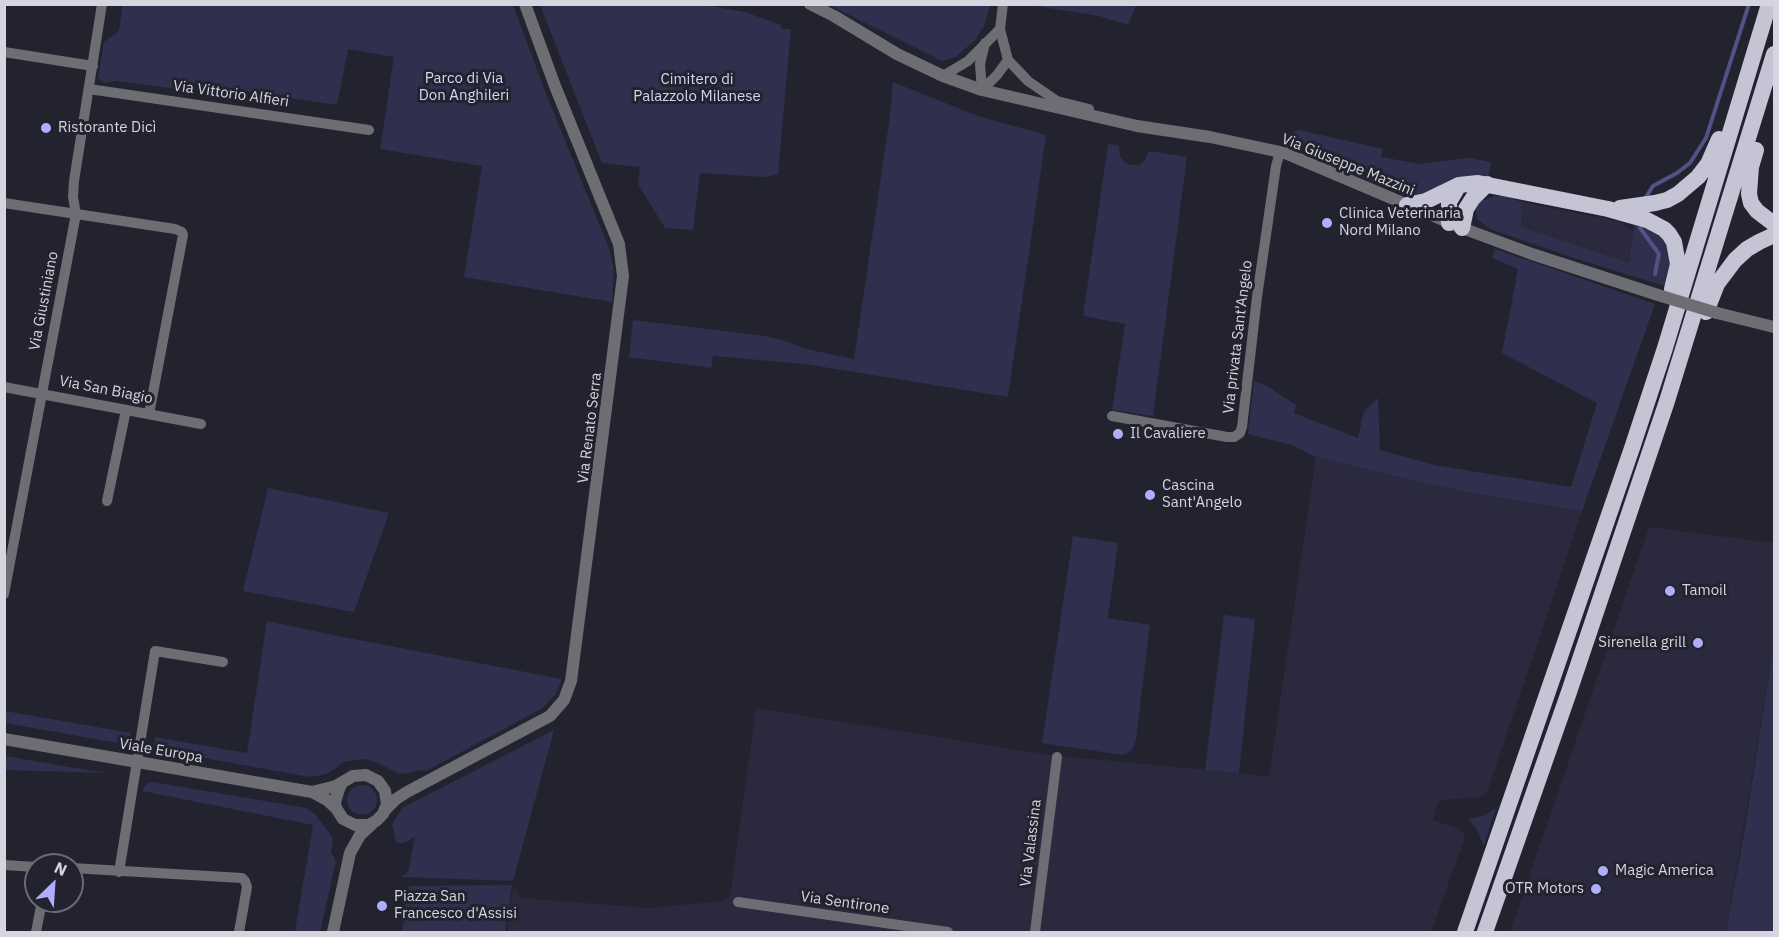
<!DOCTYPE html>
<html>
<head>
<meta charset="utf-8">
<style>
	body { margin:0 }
	#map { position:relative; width:1779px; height:937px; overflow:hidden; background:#232330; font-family:"IBM Plex Sans",sans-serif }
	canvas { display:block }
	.frame { position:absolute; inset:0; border:6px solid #d5d5df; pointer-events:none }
	.north { position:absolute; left:24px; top:853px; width:60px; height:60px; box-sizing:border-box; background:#232330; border:2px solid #6a6a76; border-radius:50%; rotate:25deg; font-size:16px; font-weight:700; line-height:24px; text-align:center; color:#d5d5df }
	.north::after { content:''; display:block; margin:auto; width:21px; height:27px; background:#afaefa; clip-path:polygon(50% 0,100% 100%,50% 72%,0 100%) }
</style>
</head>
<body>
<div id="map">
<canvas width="1779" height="937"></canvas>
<div class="frame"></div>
<div class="north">N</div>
</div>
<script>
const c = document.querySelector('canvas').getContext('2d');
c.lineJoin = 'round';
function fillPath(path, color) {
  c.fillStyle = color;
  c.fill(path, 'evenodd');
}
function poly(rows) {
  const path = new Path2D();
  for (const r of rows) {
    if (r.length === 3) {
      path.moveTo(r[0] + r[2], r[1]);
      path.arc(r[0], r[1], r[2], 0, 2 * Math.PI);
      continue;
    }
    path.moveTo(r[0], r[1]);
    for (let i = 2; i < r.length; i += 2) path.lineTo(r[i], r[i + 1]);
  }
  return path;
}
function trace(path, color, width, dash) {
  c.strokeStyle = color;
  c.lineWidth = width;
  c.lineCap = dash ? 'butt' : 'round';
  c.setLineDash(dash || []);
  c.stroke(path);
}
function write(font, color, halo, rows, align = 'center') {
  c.font = font + ' "IBM Plex Sans",sans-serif';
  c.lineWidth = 6;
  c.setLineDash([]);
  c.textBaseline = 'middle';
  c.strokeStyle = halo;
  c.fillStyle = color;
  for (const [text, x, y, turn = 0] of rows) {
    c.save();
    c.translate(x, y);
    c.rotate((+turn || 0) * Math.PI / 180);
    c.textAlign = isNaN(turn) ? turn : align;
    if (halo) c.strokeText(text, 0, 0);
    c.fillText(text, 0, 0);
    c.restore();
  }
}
fillPath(poly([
	[1522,202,1622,222,1633,231,1629,263,1520,227],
	[1316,457,1436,486,1489,496,1582,511,1487,793,1481,797,1440,800,1436,809,1433,820,1458,828,1463,832,1465,837,1431,932,507,932,513,886,522,898,649,908,722,901,730,896,756,708,1050,755,1239,773,1269,777],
	[1649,527,1774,543,1774,645,1726,932,1510,932]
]), '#2a293d');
fillPath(poly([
	[123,5,513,5,547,96,610,251,614,270,612,302,464,277,482,166,380,149,394,57,348,49,337,105,184,82,176,89,117,81,105,83,98,78,104,42,119,31],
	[540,5,705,5,745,12,781,25,781,29,791,29,778,174,764,177,700,173,693,230,665,228,638,184,640,167,602,163],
	[829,5,990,5,984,26,975,40,956,57,942,61],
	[1030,5,1135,4,1136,5,1128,25,1099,16],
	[893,82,978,116,1046,135,1008,397,805,364,713,356,711,368,629,357,633,320,765,336,779,339,806,349,854,359,890,116],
	[1299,130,1383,149,1381,157,1420,164,1468,158,1491,162,1488,178,1420,196,1410,196,1396,192,1325,162,1299,146,1280,139],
	[1108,144,1119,146,1120,156,1124,162,1131,165,1139,165,1144,161,1149,151,1187,157,1153,416,1112,410,1125,324,1083,316],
	[1495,196,1505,196,1522,202,1521,227,1629,263,1633,231,1636,223,1663,237,1673,257,1668,287,1571,257,1490,229,1478,220,1476,213,1477,206,1481,201],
	[1495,249,1655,304,1582,511,1489,496,1436,486,1316,457,1292,445,1248,434,1254,381,1267,386,1296,405,1294,413,1358,438,1364,411,1378,398,1380,450,1434,465,1571,487,1597,403,1502,353,1518,269,1492,258],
	[268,488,389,513,354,612,243,591],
	[1073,536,1118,543,1108,618,1150,625,1136,739,1133,748,1128,753,1122,755,1042,743],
	[1224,615,1255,619,1239,773,1205,770],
	[267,621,338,636,562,679,555,695,541,709,426,771,420,770,409,773,400,774,373,761,363,759,344,762,327,774,310,777,154,749,155,737,247,753],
	[1774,645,1774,932,1726,932,1743,839],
	[5,711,131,733,129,745,5,723],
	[554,730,513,881,401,877,408,872,415,837,404,843,396,843,392,824,402,808],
	[4,756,5,756,105,773,5,770],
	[153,782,306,808,315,814,332,837,333,843,331,852,336,861,320,932,295,932,313,825,142,791,147,783],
	[362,800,15],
	[1496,808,1484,845,1483,845,1478,831,1468,819,1483,816],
	[512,885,505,932,402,932,409,886]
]), '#302f4d');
trace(poly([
	[1646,197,1653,186,1677,173,1690,163,1706,138,1749,4],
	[1640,228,1659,254,1655,274]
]), '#535185', 4);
trace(poly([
	[1003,4,1000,29,1008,60,1028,81,1057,101,1089,109],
	[4,52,93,66],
	[943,76,968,61,1000,29],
	[89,89,369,130],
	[982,90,980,64,985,43],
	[982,90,997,75,1008,60],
	[4,203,175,229,182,232,183,235,149,414],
	[4,387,201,424],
	[1112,416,1227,437,1234,437,1240,433,1242,427,1257,297,1276,166,1280,152],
	[107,501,126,410],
	[4,594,76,214,73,197,74,181,102,4],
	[4,865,36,867],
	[72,868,242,878,245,881,247,887,239,932],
	[119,872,155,651,223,662],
	[738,902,948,932],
	[36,932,42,901],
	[1035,932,1057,757]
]), '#6d6d74', 10);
trace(poly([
	[810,4,834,16,897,54,943,76,982,90,1137,126,1210,137,1285,153,1462,228,1532,254,1658,295],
	[1717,313,1774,327],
	[4,739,312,792,327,800,336,808],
	[312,792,336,786,353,776,366,775,378,781,385,791,387,804,383,814,376,821,368,825,355,825,343,819,336,808,335,802,339,789,342,783],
	[385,810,396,799,407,792,550,716,564,700,571,681,623,276,619,244,555,86,525,4],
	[333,932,350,853,360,835,372,824]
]), '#6d6d74', 12);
trace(poly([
	[1756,150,1751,167,1749,194,1751,203,1757,211,1774,224],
	[1407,205,1426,201,1459,185,1478,183,1608,209,1647,220,1664,229,1669,234,1674,242,1678,264,1672,289],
	[1620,208,1655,203,1667,200,1678,194,1698,177,1708,164,1719,139],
	[1449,223,1449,202,1459,185],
	[1462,228,1466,209,1473,198,1487,184],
	[1706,312,1717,284,1735,260,1747,249,1759,242,1774,235],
	[1465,932,1632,448,1665,348,1769,4],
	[1485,932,1569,692,1667,401,1774,54]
]), '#c4c4d5', 16);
trace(poly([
	[1658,295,1717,313]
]), '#6d6d74', 12);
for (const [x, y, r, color] of [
	[46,128,6,"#afaefa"],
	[1327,223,6,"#afaefa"],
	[1118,434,6,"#afaefa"],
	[1150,495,6,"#afaefa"],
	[1670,591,6,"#afaefa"],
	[1698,643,6,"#afaefa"],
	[1603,871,6,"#afaefa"],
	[1596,889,6,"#afaefa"],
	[382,906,6,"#afaefa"]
]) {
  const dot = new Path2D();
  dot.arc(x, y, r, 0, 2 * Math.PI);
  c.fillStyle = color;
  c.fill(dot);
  trace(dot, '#232330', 2);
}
write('15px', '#d4d5f5', '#232330', [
	["Parco di Via",464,79],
	["Don Anghileri",464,96],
	["Cimitero di",697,80],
	["Palazzolo Milanese",697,97]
]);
write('15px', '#d5d5df', '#232330', [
	["Via Vittorio Alfieri",231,94,8],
	["Via Giuseppe Mazzini",1348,165,22],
	["Via Giustiniano",44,301,-79],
	["Via privata Sant'Angelo",1238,337,-83],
	["Via San Biagio",106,390,11],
	["Via Renato Serra",590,428,-83],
	["Viale Europa",161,751,10],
	["Via Valassina",1031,843,-83],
	["Via Sentirone",845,903,8]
]);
write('15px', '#d5d5df', '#232330', [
	["Ristorante Dicì",58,128],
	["Clinica Veterinaria",1339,214],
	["Nord Milano",1339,231],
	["Il Cavaliere",1130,434],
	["Cascina",1162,486],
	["Sant'Angelo",1162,503],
	["Tamoil",1682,591],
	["Sirenella grill",1686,643,"right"],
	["Magic America",1615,871],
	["OTR Motors",1584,889,"right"],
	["Piazza San",394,897],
	["Francesco d'Assisi",394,914]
], 'left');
</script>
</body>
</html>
